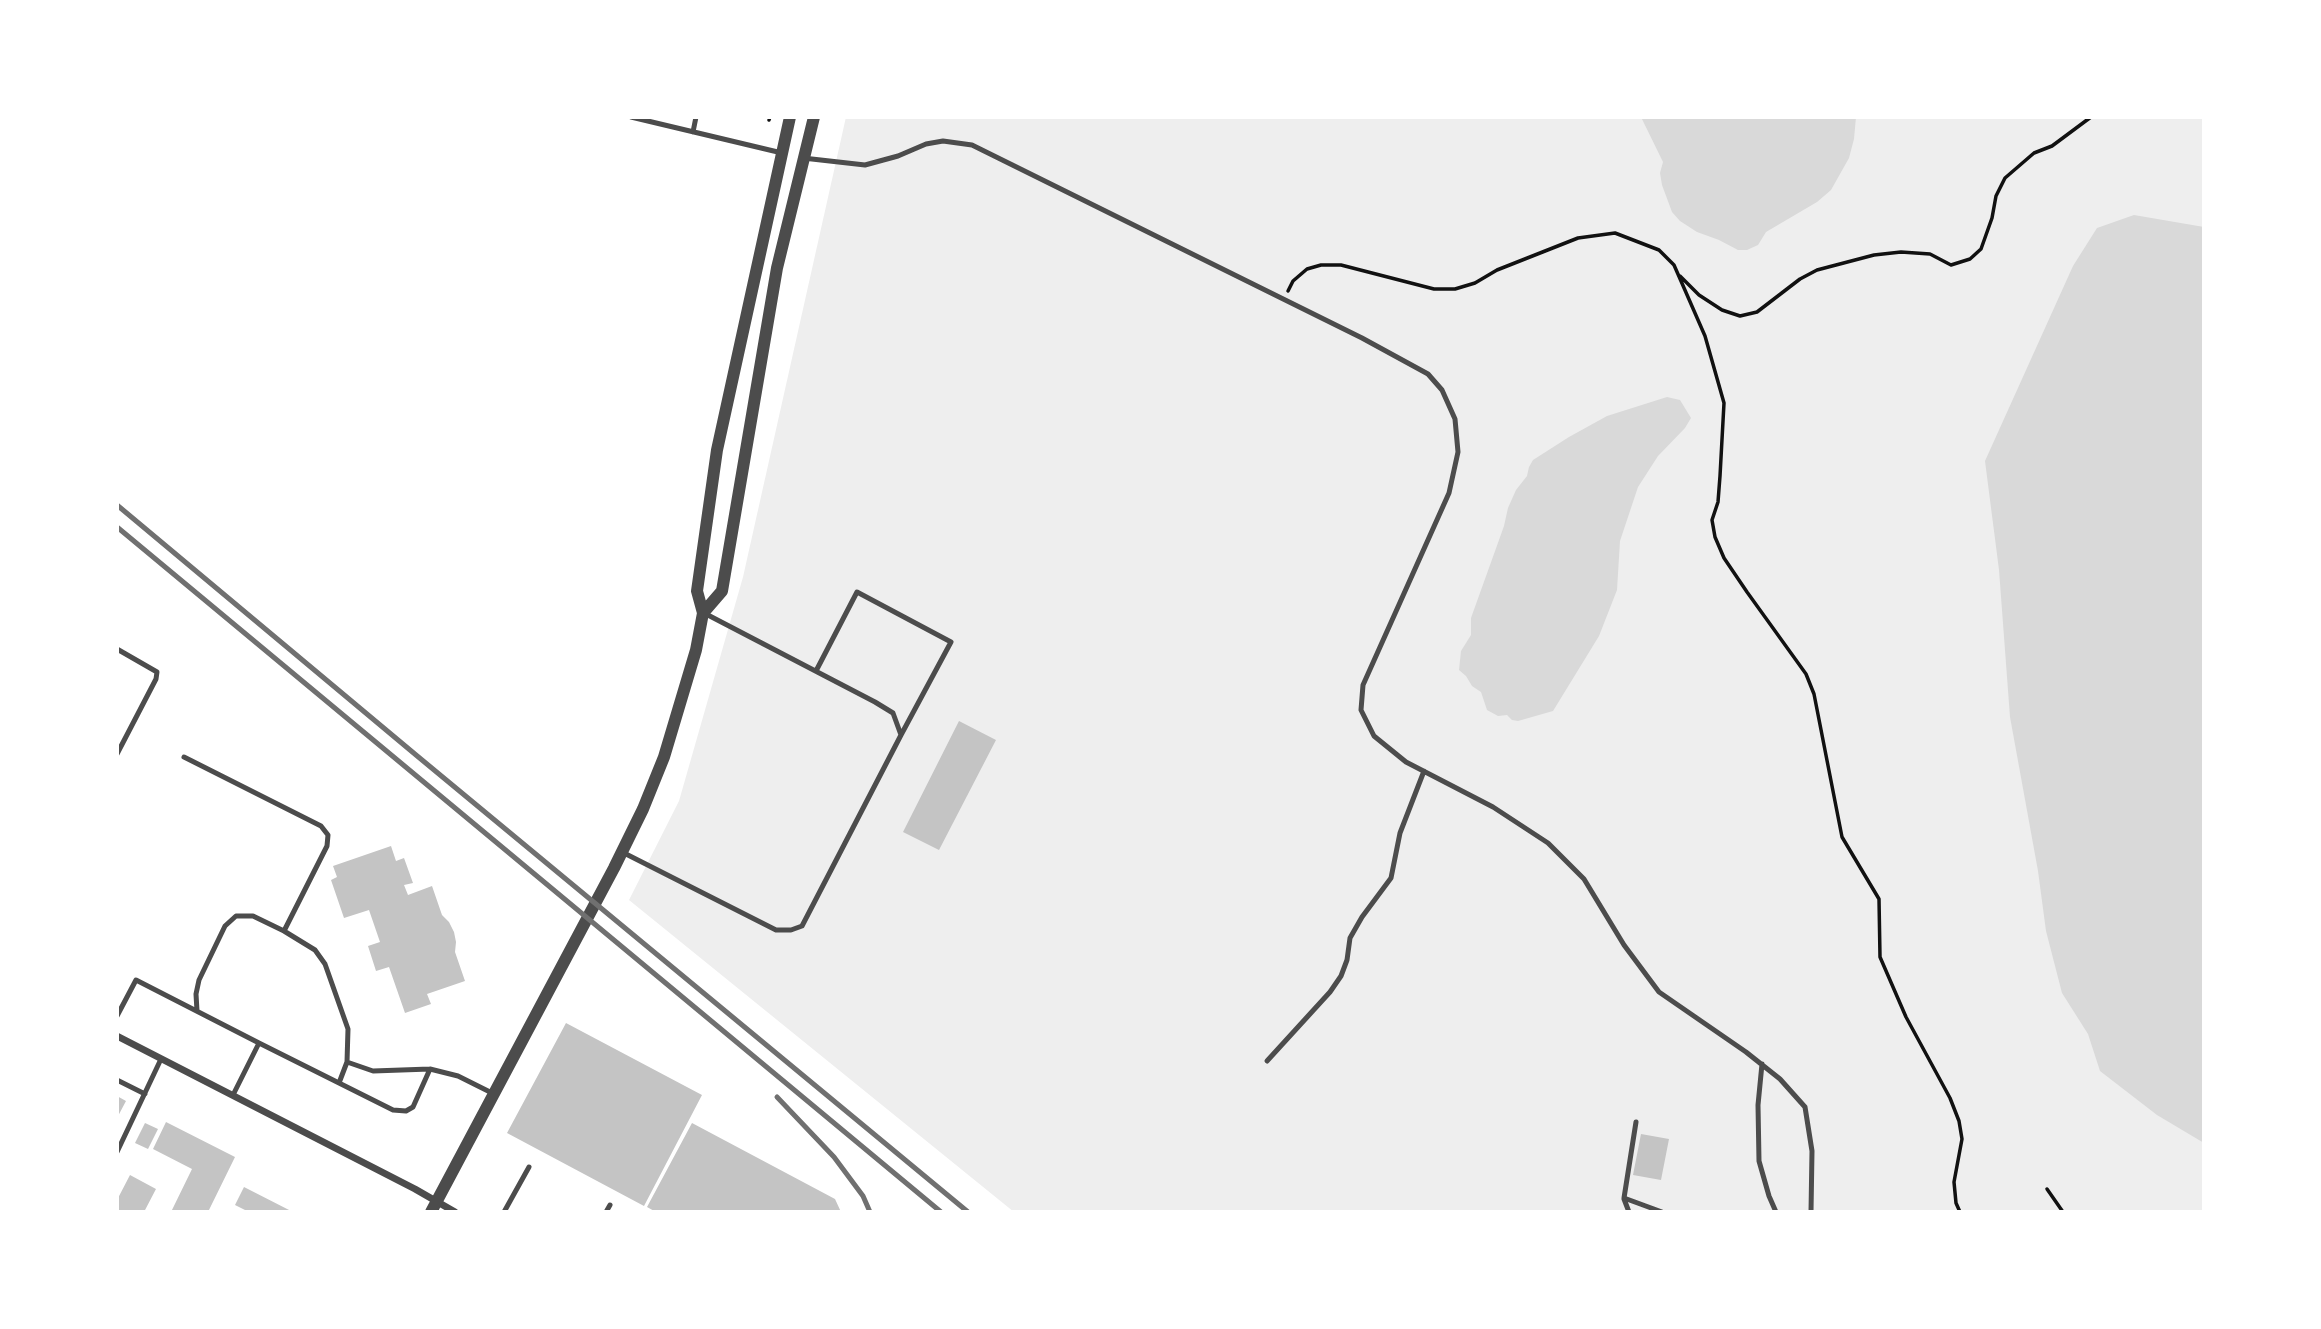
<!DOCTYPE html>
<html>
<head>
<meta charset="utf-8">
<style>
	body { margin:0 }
	#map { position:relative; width:2321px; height:1329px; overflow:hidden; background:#fff; font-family:Inter,sans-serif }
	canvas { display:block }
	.frame { position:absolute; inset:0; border:119px solid #fff; pointer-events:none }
</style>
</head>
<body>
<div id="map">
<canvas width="2321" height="1329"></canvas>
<div class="frame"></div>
</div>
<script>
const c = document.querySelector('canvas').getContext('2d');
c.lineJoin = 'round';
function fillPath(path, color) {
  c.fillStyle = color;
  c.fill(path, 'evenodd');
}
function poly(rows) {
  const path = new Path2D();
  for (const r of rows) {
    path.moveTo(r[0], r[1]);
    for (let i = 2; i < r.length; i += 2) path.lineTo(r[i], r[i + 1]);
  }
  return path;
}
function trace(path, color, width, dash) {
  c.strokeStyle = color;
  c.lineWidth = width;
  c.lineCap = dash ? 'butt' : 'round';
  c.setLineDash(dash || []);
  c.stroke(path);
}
fillPath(poly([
	[846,117,2204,117,2204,1212,1014,1212,629,900,679,801,743,577]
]), '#eee');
fillPath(poly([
	[1641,117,1856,117,1854,139,1849,158,1831,190,1817,202,1766,232,1758,245,1747,250,1738,250,1719,240,1697,232,1680,221,1672,212,1662,185,1660,173,1663,162],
	[2134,215,2204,227,2204,1143,2157,1115,2100,1071,2088,1034,2062,993,2046,931,2038,871,2010,717,1999,570,1985,461,2073,266,2097,228],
	[1667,397,1680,400,1691,418,1685,428,1658,456,1638,487,1620,541,1617,590,1599,636,1553,711,1518,721,1512,720,1507,715,1498,716,1487,710,1481,692,1472,686,1466,676,1459,670,1461,651,1471,635,1471,618,1504,526,1508,508,1516,490,1527,476,1529,467,1533,460,1569,437,1607,416]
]), '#d9d9d9');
fillPath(poly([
	[959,721,996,740,939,850,903,832],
	[391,846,396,861,404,858,413,883,404,885,408,895,432,886,442,915,449,922,454,932,456,942,455,952,465,981,427,994,431,1004,405,1013,389,967,376,971,368,946,380,942,369,910,344,918,331,880,337,877,333,866],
	[566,1023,702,1095,644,1206,507,1133],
	[117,1096,126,1101,117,1118],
	[166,1122,235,1157,208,1212,171,1212,192,1169,153,1149],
	[145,1123,158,1129,148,1149,135,1143],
	[692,1123,835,1199,841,1212,656,1212,647,1207],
	[1641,1134,1669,1139,1661,1180,1633,1175],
	[130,1175,156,1189,144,1212,117,1212,117,1200],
	[244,1187,293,1212,249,1212,235,1205]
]), '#c4c4c4');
trace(poly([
	[769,120,770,117],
	[1680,276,1699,295,1722,310,1740,316,1757,312,1800,279,1817,270,1874,255,1901,252,1930,254,1951,265,1970,259,1981,249,1992,218,1996,196,2005,178,2034,153,2052,146,2091,117],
	[1288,291,1293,281,1307,269,1321,265,1341,265,1434,289,1455,289,1475,283,1497,270,1578,238,1615,233,1659,250,1674,265,1705,336,1724,403,1720,476,1718,502,1712,520,1715,537,1724,558,1747,592,1806,674,1814,694,1842,837,1879,899,1880,957,1906,1017,1950,1098,1959,1121,1962,1139,1954,1182,1956,1203,1960,1212],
	[2047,1189,2063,1212]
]), '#111', 3.5);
trace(poly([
	[631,117,782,153],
	[693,132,696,117],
	[803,158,865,165,898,156,926,144,943,141,972,145,1362,338,1428,374,1442,390,1455,419,1458,452,1449,493,1363,685,1361,710,1374,736,1406,762,1493,807,1548,843,1584,879,1624,945,1659,992,1746,1052,1780,1079,1805,1107,1812,1151,1811,1212],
	[117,649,157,672,156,679,117,754],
	[816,671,857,592,951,642,901,735],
	[184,757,321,826,328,835,327,846,284,931,315,950,325,964,348,1029,347,1062,339,1083],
	[622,852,776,930,791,930,802,926,901,735,893,713,875,702,704,613],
	[197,1011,196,994,199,980,225,926,236,916,253,916,284,931],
	[117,1016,136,980,259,1043,233,1095],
	[259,1043,393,1110,406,1111,413,1107,430,1069,458,1076,494,1094],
	[1267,1061,1330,992,1341,976,1347,960,1350,938,1362,917,1391,878,1400,833,1424,771],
	[347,1062,373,1071,430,1069],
	[1762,1064,1758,1105,1759,1161,1769,1196,1776,1212],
	[117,1080,145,1094],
	[1636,1122,1624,1198,1662,1212],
	[117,1152,161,1059],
	[1624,1199,1629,1212],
	[504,1212,529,1167],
	[606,1212,610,1205]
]), '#4c4c4c', 5);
trace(poly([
	[117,1036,415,1189,455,1212]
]), '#4c4c4c', 7);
trace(poly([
	[703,613,722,591,777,268,814,117],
	[431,1212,614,868,643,809,664,757,696,650,703,613,697,591,717,450,790,117]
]), '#4c4c4c', 12);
trace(poly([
	[117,505,416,755,968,1212],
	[117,527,941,1212],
	[777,1097,834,1157,863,1196,870,1212]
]), '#707070', 5);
</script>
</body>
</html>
